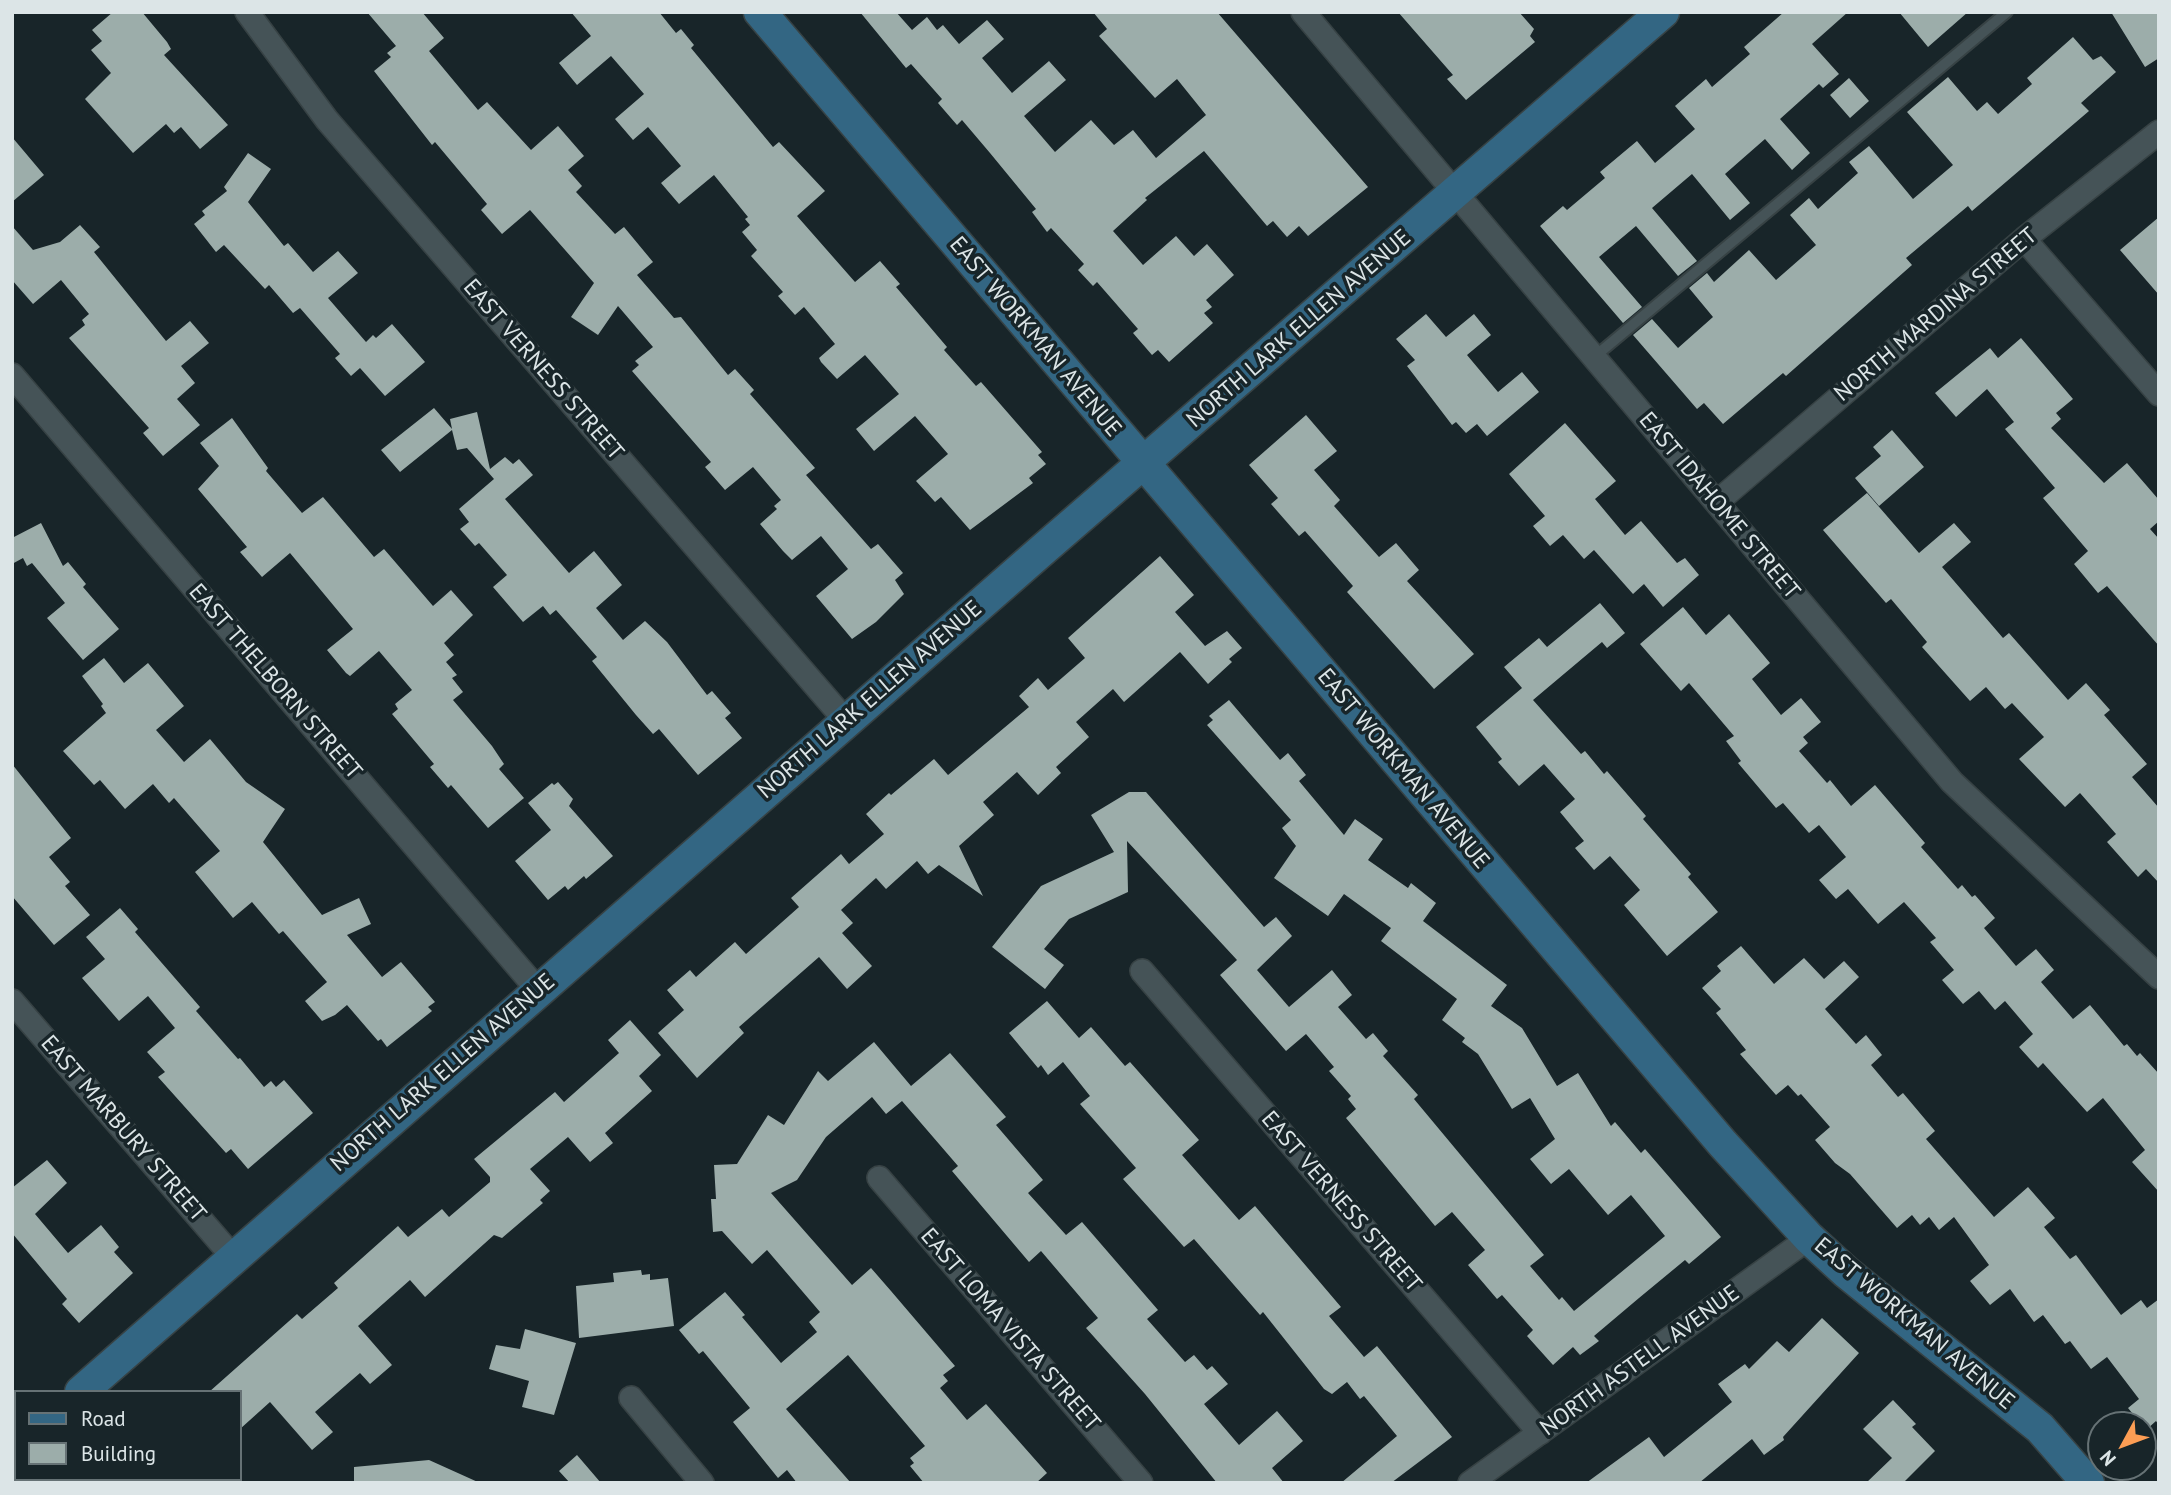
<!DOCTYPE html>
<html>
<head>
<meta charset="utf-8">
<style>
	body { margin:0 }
	#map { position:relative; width:2171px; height:1495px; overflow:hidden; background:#182529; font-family:"PT Sans",sans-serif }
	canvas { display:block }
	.frame { position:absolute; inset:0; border:14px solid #dce5e7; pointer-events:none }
	.legend { position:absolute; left:14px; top:1390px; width:228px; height:91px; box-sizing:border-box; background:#182529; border:2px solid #667275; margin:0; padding:9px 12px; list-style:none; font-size:21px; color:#dce5e7 }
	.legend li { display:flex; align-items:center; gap:14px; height:35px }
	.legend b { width:35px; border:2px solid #667275 }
	.north { position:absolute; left:2087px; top:1411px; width:70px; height:70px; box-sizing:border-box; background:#182529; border:2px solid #667275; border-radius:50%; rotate:229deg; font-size:19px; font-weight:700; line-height:28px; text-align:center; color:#dce5e7 }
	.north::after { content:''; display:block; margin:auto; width:24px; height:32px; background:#fc9d54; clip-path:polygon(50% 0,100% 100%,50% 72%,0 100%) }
</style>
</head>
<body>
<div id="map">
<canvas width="2171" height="1495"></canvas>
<div class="frame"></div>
<ul class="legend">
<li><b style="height:9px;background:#336683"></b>Road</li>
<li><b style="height:19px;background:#9cadaa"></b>Building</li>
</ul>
<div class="north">N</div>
</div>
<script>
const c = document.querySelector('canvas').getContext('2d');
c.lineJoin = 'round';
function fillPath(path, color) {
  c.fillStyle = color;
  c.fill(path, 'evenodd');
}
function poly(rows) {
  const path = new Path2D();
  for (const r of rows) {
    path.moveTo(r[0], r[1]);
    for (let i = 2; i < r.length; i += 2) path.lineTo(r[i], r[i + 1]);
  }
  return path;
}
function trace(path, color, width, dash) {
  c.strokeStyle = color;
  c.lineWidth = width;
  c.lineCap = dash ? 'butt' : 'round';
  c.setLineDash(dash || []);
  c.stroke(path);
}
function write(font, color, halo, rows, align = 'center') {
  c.font = font + ' "PT Sans",sans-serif';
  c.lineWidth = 7;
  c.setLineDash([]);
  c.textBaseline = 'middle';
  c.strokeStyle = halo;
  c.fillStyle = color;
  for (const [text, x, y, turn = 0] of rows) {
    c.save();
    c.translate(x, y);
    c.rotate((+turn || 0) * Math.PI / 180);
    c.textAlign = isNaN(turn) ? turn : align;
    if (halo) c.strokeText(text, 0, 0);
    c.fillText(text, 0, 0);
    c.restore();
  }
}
fillPath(poly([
	[113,12,142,12,167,42,171,49,164,55,228,125,200,149,181,127,174,133,166,124,133,153,85,99,111,73,91,50,102,41,92,30],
	[367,12,422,12,444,38,429,51,478,110,487,102,531,150,558,126,584,156,568,170,582,186,576,192,615,234,624,227,653,262,637,275,674,318,681,317,728,375,735,369,754,390,750,394,815,468,806,475,871,549,878,544,903,573,895,580,904,594,876,622,852,639,816,596,848,569,821,536,792,560,783,551,760,524,777,509,774,506,781,500,753,467,725,490,705,467,711,462,632,371,639,365,635,361,653,347,618,306,598,335,571,317,594,283,530,210,502,234,481,210,487,204,435,142,432,145,374,71,391,57,387,53,396,46],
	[571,12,659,12,676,33,681,29,694,45,691,48,773,147,779,142,825,191,797,216,855,282,880,261,900,284,896,287,947,347,944,350,976,386,981,382,1042,452,1038,455,1046,464,1029,478,1033,483,970,530,941,497,935,502,916,481,948,454,915,416,874,451,856,429,899,394,865,355,837,379,821,362,819,358,835,344,804,307,795,315,778,296,783,292,751,256,757,250,742,232,750,225,745,219,748,217,714,175,679,204,661,183,681,166,648,127,633,140,615,119,644,94,611,56,577,85,559,63,591,36],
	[860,12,896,12,912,30,927,17,937,30,943,25,959,44,987,20,1004,39,982,58,1012,93,1049,61,1066,80,1024,116,1055,152,1091,120,1114,145,1133,130,1156,158,1206,115,1177,79,1155,98,1099,36,1107,29,1093,12,1217,12,1368,187,1308,236,1299,226,1287,237,1273,221,1267,226,1204,151,1145,198,1147,200,1113,231,1143,265,1176,236,1194,256,1207,244,1234,275,1206,300,1212,307,1204,313,1213,323,1169,362,1158,350,1152,355,1133,333,1138,329,1097,282,1093,286,1078,270,1084,264,1051,228,1047,232,1032,212,1036,209,990,153,962,120,957,125,938,103,942,99,911,64,906,68],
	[1398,12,1519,12,1534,29,1530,36,1535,42,1466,100,1447,79,1453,75],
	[1784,12,1848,12,1812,44,1839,74,1823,88,1819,84,1780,119,1810,153,1792,170,1765,139,1725,174,1750,203,1730,220,1692,174,1652,208,1697,261,1678,276,1636,226,1599,257,1642,307,1623,323,1540,226,1563,206,1567,210,1605,178,1600,172,1637,141,1655,163,1695,129,1675,106,1706,79,1712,87,1750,54,1744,47],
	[1899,12,1968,12,1928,47],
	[2111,12,2159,12,2159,58,2145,67],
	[2073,37,2093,60,2101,56,2116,72,2081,103,2089,111,1972,211,1968,206,1906,258,1912,265,1786,376,1783,373,1723,424,1704,403,1697,409,1633,335,1652,319,1678,348,1713,317,1689,288,1707,273,1714,282,1749,250,1776,280,1816,245,1790,215,1809,198,1818,209,1858,173,1849,162,1869,146,1913,199,1953,165,1907,112,1948,77,1977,111,1987,102,1998,114,2032,84,2027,78],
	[1849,78,1869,101,1850,118,1830,95],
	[12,137,44,175,12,202],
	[248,153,271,169,248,202,284,246,288,243,313,272,338,251,358,273,328,298,366,342,373,335,376,338,392,324,425,362,385,396,360,368,351,376,335,358,340,354,300,308,293,313,269,285,265,289,224,245,216,252,194,224,205,215,202,211,227,191,224,187],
	[2159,217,2159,295,2120,250],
	[80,225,100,247,94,252,166,341,190,321,209,343,181,366,195,383,177,399,200,425,163,456,143,433,149,428,69,338,85,325,82,320,89,314,61,280,33,304,12,280,12,226,33,250,60,242],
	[1426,314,1446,337,1474,314,1491,335,1467,355,1498,392,1522,372,1539,392,1487,436,1477,424,1466,433,1456,422,1452,425,1407,366,1415,360,1396,339],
	[2021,338,2073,399,2056,413,2061,419,2051,428,2104,483,2127,463,2159,500,2159,521,2150,529,2159,539,2159,646,2107,586,2098,593,2074,564,2088,551,2043,498,2055,488,2005,429,2014,422,1987,389,1956,417,1935,393,1990,348,1998,358],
	[434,408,452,429,450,419,477,412,490,469,505,457,513,464,519,459,533,475,505,499,569,573,594,551,622,585,596,608,623,640,645,621,667,642,707,695,712,691,731,713,725,718,742,738,698,775,659,729,653,734,636,715,592,661,597,657,556,610,550,615,543,606,523,622,493,587,507,575,479,543,475,546,460,529,469,522,459,509,494,479,467,448,457,450,452,430,400,472,381,450],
	[1306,415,1337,451,1314,470,1340,500,1334,506,1379,557,1396,543,1419,570,1407,581,1474,654,1434,689,1347,592,1353,586,1305,531,1299,536,1271,504,1278,498,1249,465],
	[232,418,268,468,266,471,302,513,323,497,374,557,384,549,433,606,451,590,473,615,444,643,454,655,446,662,457,675,452,678,463,692,453,700,492,746,504,764,499,769,524,798,488,828,451,785,448,788,430,767,434,764,392,714,398,709,395,704,412,690,379,651,350,676,346,673,327,650,353,629,290,553,262,577,240,552,247,547,198,489,219,466,200,443],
	[1565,423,1616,481,1595,499,1625,535,1641,521,1677,563,1685,558,1699,575,1663,607,1644,584,1633,594,1594,550,1584,559,1563,535,1550,546,1533,526,1545,516,1509,474],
	[1892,430,1924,467,1879,506,1855,478,1881,456,1873,447],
	[1867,493,1919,553,1954,523,1971,542,1942,567,2003,638,2009,633,2068,700,2086,683,2110,710,2104,715,2147,764,2132,777,2159,808,2159,883,2146,869,2138,877,2107,842,2116,834,2080,793,2065,807,2019,759,2044,737,2012,703,2005,709,1986,687,1970,701,1922,647,1927,642,1891,599,1886,603,1823,530],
	[41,523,63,566,68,562,86,584,83,587,119,629,83,660,47,618,65,603,32,563,27,566,23,558,12,564,12,538],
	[1160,556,1194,595,1175,612,1205,646,1227,631,1242,648,1229,659,1232,662,1208,684,1180,652,1124,702,1113,689,1076,722,1089,737,1056,767,1061,773,1038,795,1017,772,983,802,994,815,959,846,983,896,939,865,928,874,917,861,886,889,876,878,841,910,853,923,842,933,872,966,847,989,819,957,739,1027,744,1033,697,1078,658,1033,684,1010,667,990,690,970,696,977,735,942,746,954,799,907,791,898,841,854,849,864,884,834,866,814,889,793,891,795,934,759,948,775,1029,707,1019,696,1038,678,1048,690,1085,658,1068,638],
	[1600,603,1625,633,1607,648,1602,642,1533,700,1581,754,1585,751,1604,774,1607,771,1646,816,1643,819,1691,874,1688,877,1718,912,1667,956,1624,905,1640,890,1610,856,1594,870,1575,848,1584,841,1560,812,1575,799,1544,764,1519,786,1498,762,1502,759,1476,727,1522,688,1504,667,1539,638,1547,647],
	[1683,607,1706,635,1729,614,1770,663,1752,679,1781,715,1801,698,1821,722,1803,737,1808,743,1799,751,1827,783,1830,780,1851,806,1875,785,1912,828,1925,843,1921,847,1958,889,1962,885,1972,897,1975,895,1995,918,1984,928,2016,966,2036,949,2054,970,2041,982,2073,1019,2090,1005,2124,1046,2127,1044,2137,1056,2140,1053,2159,1074,2159,1192,2132,1162,2145,1150,2103,1098,2087,1112,2043,1063,2038,1068,2019,1047,2033,1034,2005,1001,1995,1010,1979,991,1963,1004,1942,980,1954,970,1930,942,1936,938,1904,902,1878,924,1848,889,1836,899,1819,880,1846,857,1819,825,1809,833,1783,803,1776,808,1738,763,1741,761,1726,741,1734,736,1689,683,1681,691,1640,644],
	[104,658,124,683,148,663,184,706,156,730,184,762,210,739,246,782,285,809,263,842,322,915,359,898,371,924,347,935,382,977,401,962,435,1002,428,1007,432,1011,387,1047,381,1039,378,1041,347,1005,335,1015,322,1021,305,1001,327,982,283,931,279,934,252,902,233,918,195,872,220,851,174,798,169,803,153,784,125,809,100,780,94,785,63,751,106,713,101,706,103,704,82,676],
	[1229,700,1280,760,1288,753,1306,775,1299,781,1344,835,1355,819,1383,839,1368,860,1408,888,1411,883,1436,903,1423,921,1507,985,1491,1006,1522,1028,1557,1086,1578,1073,1611,1126,1615,1122,1641,1153,1645,1149,1721,1237,1689,1264,1685,1260,1639,1298,1594,1336,1599,1341,1580,1355,1573,1347,1553,1365,1527,1336,1533,1330,1502,1295,1497,1299,1468,1265,1485,1250,1452,1212,1435,1226,1346,1118,1356,1109,1348,1099,1351,1096,1329,1071,1334,1067,1306,1034,1286,1051,1220,975,1237,960,1127,841,1128,892,1069,919,1044,949,1064,965,1045,989,992,947,1041,886,1114,852,1091,815,1129,792,1146,792,1264,927,1276,917,1292,936,1257,970,1289,1007,1332,970,1352,995,1338,1007,1366,1039,1373,1033,1388,1051,1383,1056,1418,1095,1414,1099,1544,1255,1530,1266,1559,1300,1562,1297,1574,1311,1665,1236,1631,1195,1608,1215,1569,1169,1551,1184,1530,1159,1555,1139,1530,1098,1512,1109,1478,1054,1462,1042,1465,1038,1442,1020,1457,999,1381,941,1391,928,1344,894,1328,916,1274,878,1296,846,1282,828,1291,820,1207,725,1213,720,1209,716],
	[12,764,71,838,49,857,70,882,65,886,90,915,54,945,12,896],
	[558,782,573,799,569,806,613,856,586,879,584,876,568,890,565,886,548,900,515,861,551,830,528,803,552,783,554,785],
	[120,908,138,929,135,932,200,1007,196,1011,238,1059,240,1058,264,1087,271,1081,276,1087,284,1080,313,1113,248,1169,231,1149,226,1153,158,1077,165,1072,147,1052,175,1028,148,996,119,1021,82,978,105,959,86,937],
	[1741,946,1774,984,1804,958,1824,979,1844,961,1859,977,1825,1009,1856,1044,1866,1035,1882,1055,1871,1065,1898,1097,1903,1093,1935,1131,1926,1139,1994,1217,2028,1187,2055,1218,2044,1227,2070,1259,2076,1255,2121,1315,2141,1300,2147,1308,2159,1299,2159,1425,2156,1421,2146,1430,2128,1408,2139,1399,2107,1357,2091,1369,2070,1341,2065,1344,2043,1315,2034,1322,2010,1289,1990,1305,1970,1281,1989,1265,1954,1217,1939,1230,1929,1217,1920,1225,1912,1215,1897,1228,1850,1174,1835,1163,1815,1140,1830,1127,1801,1094,1798,1096,1788,1085,1776,1095,1740,1054,1746,1050,1716,1013,1721,1009,1702,988,1721,971,1717,966],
	[1047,1001,1079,1038,1091,1027,1125,1066,1130,1062,1199,1140,1182,1155,1239,1220,1255,1206,1341,1307,1329,1316,1364,1357,1377,1346,1452,1437,1391,1483,1341,1483,1397,1436,1364,1396,1360,1399,1347,1382,1332,1394,1324,1389,1263,1312,1260,1315,1194,1239,1184,1247,1123,1179,1136,1168,1080,1104,1090,1096,1063,1062,1048,1075,1041,1065,1038,1068,1009,1033],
	[630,1020,661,1055,639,1076,652,1091,605,1133,613,1143,590,1162,568,1137,530,1169,550,1191,540,1200,543,1203,502,1238,494,1235,425,1297,410,1280,358,1326,392,1365,370,1384,360,1373,315,1412,333,1432,312,1450,270,1402,240,1429,240,1392,209,1392,297,1314,302,1319,338,1288,334,1283,398,1226,408,1237,442,1209,449,1217,490,1182,490,1177,474,1159,555,1092,564,1102,619,1053,608,1040],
	[874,1042,911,1086,950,1053,1006,1117,996,1125,1043,1180,1028,1193,1066,1235,1082,1222,1158,1310,1147,1319,1185,1362,1194,1355,1207,1370,1212,1366,1228,1384,1204,1404,1239,1445,1277,1411,1303,1441,1272,1468,1284,1483,1217,1483,1145,1394,1086,1328,1098,1318,1041,1251,1029,1262,952,1171,958,1166,902,1101,886,1114,872,1097,826,1137,797,1180,771,1193,852,1285,871,1268,891,1291,955,1366,943,1375,948,1381,940,1388,967,1420,986,1404,1047,1473,1036,1483,924,1483,910,1466,914,1463,910,1458,925,1446,848,1355,786,1409,851,1483,797,1483,787,1470,778,1478,733,1422,750,1408,703,1351,699,1354,679,1330,725,1292,745,1315,742,1317,781,1363,817,1332,809,1322,820,1312,767,1250,752,1264,722,1231,713,1232,711,1199,716,1199,714,1165,737,1164,768,1115,784,1125,818,1071,828,1081],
	[47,1160,67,1183,35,1214,68,1253,101,1225,119,1247,114,1252,133,1273,79,1323,62,1304,67,1299,12,1233,12,1188],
	[641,1270,642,1275,650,1274,650,1280,668,1278,674,1326,579,1338,576,1286,614,1282,613,1273],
	[1822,1318,1859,1353,1783,1437,1784,1440,1764,1455,1752,1439,1699,1483,1586,1483,1649,1437,1664,1457,1732,1402,1718,1384,1745,1364,1749,1369,1777,1341,1789,1352],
	[525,1329,576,1343,554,1415,522,1407,529,1381,489,1369,496,1345,520,1349],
	[1893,1400,1916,1424,1912,1427,1935,1451,1903,1483,1866,1483,1892,1458,1863,1429],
	[577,1455,601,1483,570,1483,559,1471],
	[429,1460,480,1483,354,1483,354,1467]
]), '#9cadaa');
const lane = poly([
	[1593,358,2007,12]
]);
const street = poly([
	[247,12,327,120,846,721],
	[1303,12,1952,782,2159,977],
	[2024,239,2159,394],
	[12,375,538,990],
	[1717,502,2024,239,2159,132],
	[1142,971,1540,1433],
	[12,1001,233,1257],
	[879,1178,1141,1483],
	[631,1398,702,1483],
	[1470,1483,1809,1238]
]);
const secondary = poly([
	[760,12,1723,1144,1809,1238,1846,1272,2040,1428,2088,1483],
	[81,1392,1039,553,1663,12],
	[12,1453,16,1450]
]);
trace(lane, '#374244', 14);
trace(street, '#374244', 26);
trace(secondary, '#374244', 35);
trace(lane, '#455357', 10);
trace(street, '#455357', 23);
trace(secondary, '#336683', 32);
write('23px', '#dce5e7', '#182529', [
	["NORTH MARDINA STREET",1936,315,-40],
	["NORTH LARK ELLEN AVENUE",1299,329,-41],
	["EAST WORKMAN AVENUE",1035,337,50],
	["EAST VERNESS STREET",543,370,49],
	["EAST IDAHOME STREET",1719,506,50],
	["EAST THELBORN STREET",275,682,49],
	["NORTH LARK ELLEN AVENUE",870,700,-41],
	["EAST WORKMAN AVENUE",1403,769,50],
	["NORTH LARK ELLEN AVENUE",443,1073,-41],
	["EAST MARBURY STREET",123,1129,49],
	["EAST VERNESS STREET",1341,1202,49],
	["EAST WORKMAN AVENUE",1914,1324,40],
	["EAST LOMA VISTA STREET",1010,1330,49],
	["NORTH ASTELL AVENUE",1640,1361,-36]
]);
</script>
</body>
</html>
